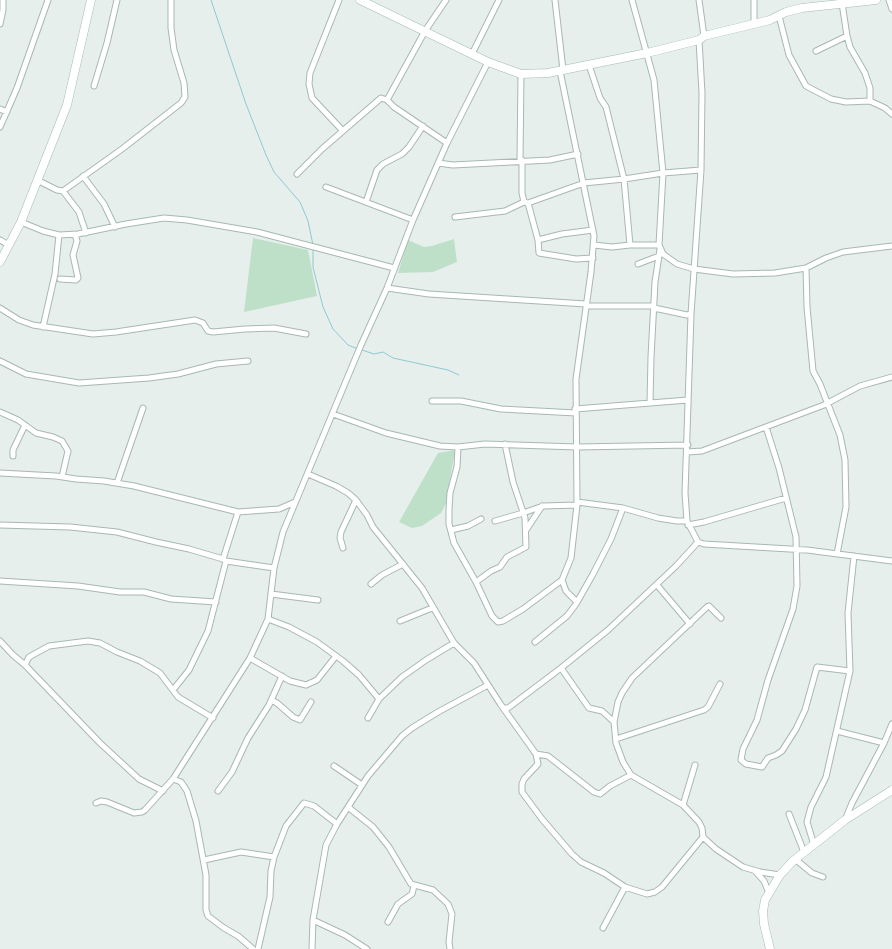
<!DOCTYPE html>
<html>
<head>
<meta charset="utf-8">
<style>
	body { margin:0 }
	canvas { display:block; background:#e6efeb }
</style>
</head>
<body>
<canvas width="892" height="949"></canvas>
<script>
const c = document.querySelector('canvas').getContext('2d');
c.lineJoin = 'round';
function fillPath(path, color) {
  c.fillStyle = color;
  c.fill(path, 'evenodd');
}
function poly(rows) {
  const path = new Path2D();
  for (const r of rows) {
    path.moveTo(r[0], r[1]);
    for (let i = 2; i < r.length; i += 2) path.lineTo(r[i], r[i + 1]);
  }
  return path;
}
function trace(path, color, width, dash) {
  c.strokeStyle = color;
  c.lineWidth = width;
  c.lineCap = dash ? 'butt' : 'round';
  c.setLineDash(dash || []);
  c.stroke(path);
}
fillPath(poly([
	[253,238,308,250,317,296,244,312],
	[454,239,457,262,433,272,398,273,408,240,424,247,432,246],
	[455,450,446,503,441,513,422,526,412,528,399,522,438,453]
]), '#bfe0c8');
trace(poly([
	[211,0,246,104,266,155,274,172,300,202,308,221,313,245],
	[313,249,313,267,323,307,333,329,348,345,358,349],
	[362,350,374,354,383,352,393,358,448,370,459,375]
]), '#8ec9d4', 1);
const street = poly([
	[339,0,310,73,309,84,312,98,343,131],
	[555,0,563,70],
	[632,0,654,80,663,173,659,245,663,254,677,264,694,269,733,274,775,273,806,268,826,258,843,252,892,246],
	[699,0,704,36],
	[754,0,754,24],
	[889,0,892,9],
	[842,3,847,36,850,47,865,73,870,88,870,101],
	[779,16,789,55,806,86,831,99,846,102,870,101,885,108,892,114],
	[0,24,3,10,3,0],
	[699,40,702,93,701,170,691,314,685,493,687,521,698,542,704,544,807,550,892,561],
	[816,51,847,36],
	[472,54,499,0],
	[589,65,600,98,606,107,624,179,630,245],
	[94,86,107,43,117,0],
	[387,100,425,31,446,0],
	[0,109,7,112],
	[0,127,17,88,48,0],
	[520,160,521,74],
	[522,160,522,193,524,202],
	[438,163,453,165,550,160,578,154],
	[297,174,322,149,381,98,387,100,394,107,447,143],
	[83,176,104,204,115,227],
	[37,180,57,190,63,191,79,212,86,233],
	[326,187,413,220],
	[63,191,122,149,181,103,185,97,184,83,174,50,171,28,171,0],
	[366,202,377,170,383,164,402,154,409,147,423,126],
	[528,203,538,240,539,253,576,259,593,258],
	[455,217,505,211,524,202,528,203,584,183,624,179,663,173,701,170],
	[21,222,43,231,59,235,78,234,126,224,164,218,187,220,257,232,394,268],
	[0,240,9,245],
	[538,240,562,234,593,230],
	[594,245,612,247,630,245,659,245],
	[638,264,659,256],
	[806,268,807,307,813,371,820,384,840,435,845,460,846,507,837,554],
	[60,279,76,280,78,278,73,255,77,241,75,234],
	[387,288,429,294,586,304],
	[586,306,654,306],
	[0,308,19,320,33,325,93,334,116,332,195,320,203,323,208,331,213,332,245,329,274,328,306,334],
	[654,308,687,315,691,314],
	[43,327,55,274,59,235],
	[0,361,26,374,79,383,149,378,178,374,216,364,248,361],
	[432,401,461,401,501,409,576,413],
	[650,403,651,357,655,282,660,249],
	[575,409,688,400],
	[0,412,18,420,36,433,53,437,62,441,68,451,62,477],
	[333,414,386,433,440,446,458,447,485,444,577,447,688,445],
	[766,427,779,468,796,537,797,586,793,609,768,680,757,720,743,749,741,760,746,764,762,767,768,758,776,755,782,751,796,729,805,710,817,667,850,671],
	[458,447,457,467,450,493,449,509,449,524,454,543,476,582,492,616,498,622,503,621,523,609,562,580,571,558,577,505,576,379,591,272,594,236,560,71],
	[687,452,702,451,824,405,860,386,892,377],
	[13,456,13,450,25,425],
	[0,473,56,476,76,479,104,481,134,486,238,512,279,509,295,502],
	[308,474,336,486,348,493,356,500,367,515,373,527,422,588,454,643,474,663,501,705,536,754,538,764,524,779,522,784,522,792,542,819,572,854,581,862,604,873,625,887,647,894,655,892,662,887,703,837],
	[117,483,143,408],
	[577,502,623,508,658,518,677,521,687,521],
	[495,521,523,513,543,506,577,505],
	[0,525,70,527,117,532,156,542,189,549,223,559],
	[688,525,704,522,786,498],
	[451,530,468,526,481,519],
	[526,530,542,506],
	[343,548,340,538,341,532,356,500],
	[226,561,274,568],
	[562,580,566,591,577,602],
	[0,581,78,586,120,592,144,592,171,599,216,602],
	[476,582,491,571,500,567,507,557,526,547,525,518,513,482,505,444],
	[371,584,382,575,403,564],
	[657,585,690,624],
	[271,594,318,600],
	[721,618,709,606,707,607,632,678,622,693,618,702,614,722,616,743,623,762,631,775,683,805,699,822,702,828,703,837,716,849,743,867,760,872,780,875],
	[268,619,289,627,317,642,343,661,359,675,379,699],
	[400,621,432,608],
	[0,641,13,655,25,665,100,743,139,779,163,791],
	[535,642,567,616,576,604,593,574,611,539,623,508],
	[250,658,290,681,306,685,317,680,336,656],
	[25,665,29,657,49,646,88,641,100,643,117,652,140,661,160,673,178,697,213,718],
	[561,668,589,708,602,711,614,722],
	[173,690,189,670,208,631,226,561,223,559,238,512],
	[271,700,277,703,293,717,300,720,311,702],
	[504,708,508,708,561,668,608,630,676,566,698,542],
	[368,718,379,699,402,677,426,660,454,643],
	[837,731,884,743],
	[616,739,704,710,708,707,720,684],
	[536,754,548,756,594,792,600,794,610,786,631,775],
	[334,766,362,785],
	[173,779,181,782,187,791,196,821,206,875,206,910,208,916,224,928,238,936,253,949],
	[218,791,232,772,248,738,269,705,282,676],
	[96,803,101,801,107,802,134,813,142,812,145,810,173,779,250,658,268,619,274,568,283,532,361,345,387,288,413,220,447,143,488,62],
	[683,805,695,765],
	[348,807,373,827,389,847,411,884,433,890,448,904,452,914,449,942,450,949],
	[789,814,804,852],
	[845,820,852,803,884,743,892,724],
	[814,845,807,822,811,807,826,777,850,671,848,613,854,556],
	[795,859,812,873,823,877],
	[204,860,241,852,274,857],
	[755,871,764,881,769,893],
	[313,920,345,935,367,949],
	[388,922,398,904,412,894,414,886],
	[603,928,625,887],
	[258,949,270,897,271,871,274,857,286,826,304,803,314,806,337,824],
	[312,949,313,920,326,845,337,824,368,776,402,736,412,728,438,712,488,685]
]);
const secondary = poly([
	[360,0,488,62,521,74,548,73,647,53,699,40,704,36,770,20,786,12,802,8,876,0],
	[0,262,21,222,67,105,91,0],
	[770,949,764,924,763,911,765,900,780,875,793,861,845,820,892,790]
]);
trace(street, '#a8b8b2', 7);
trace(secondary, '#a4bbb3', 9);
trace(street, '#fff', 5);
trace(secondary, '#fff', 8);
</script>
</body>
</html>
